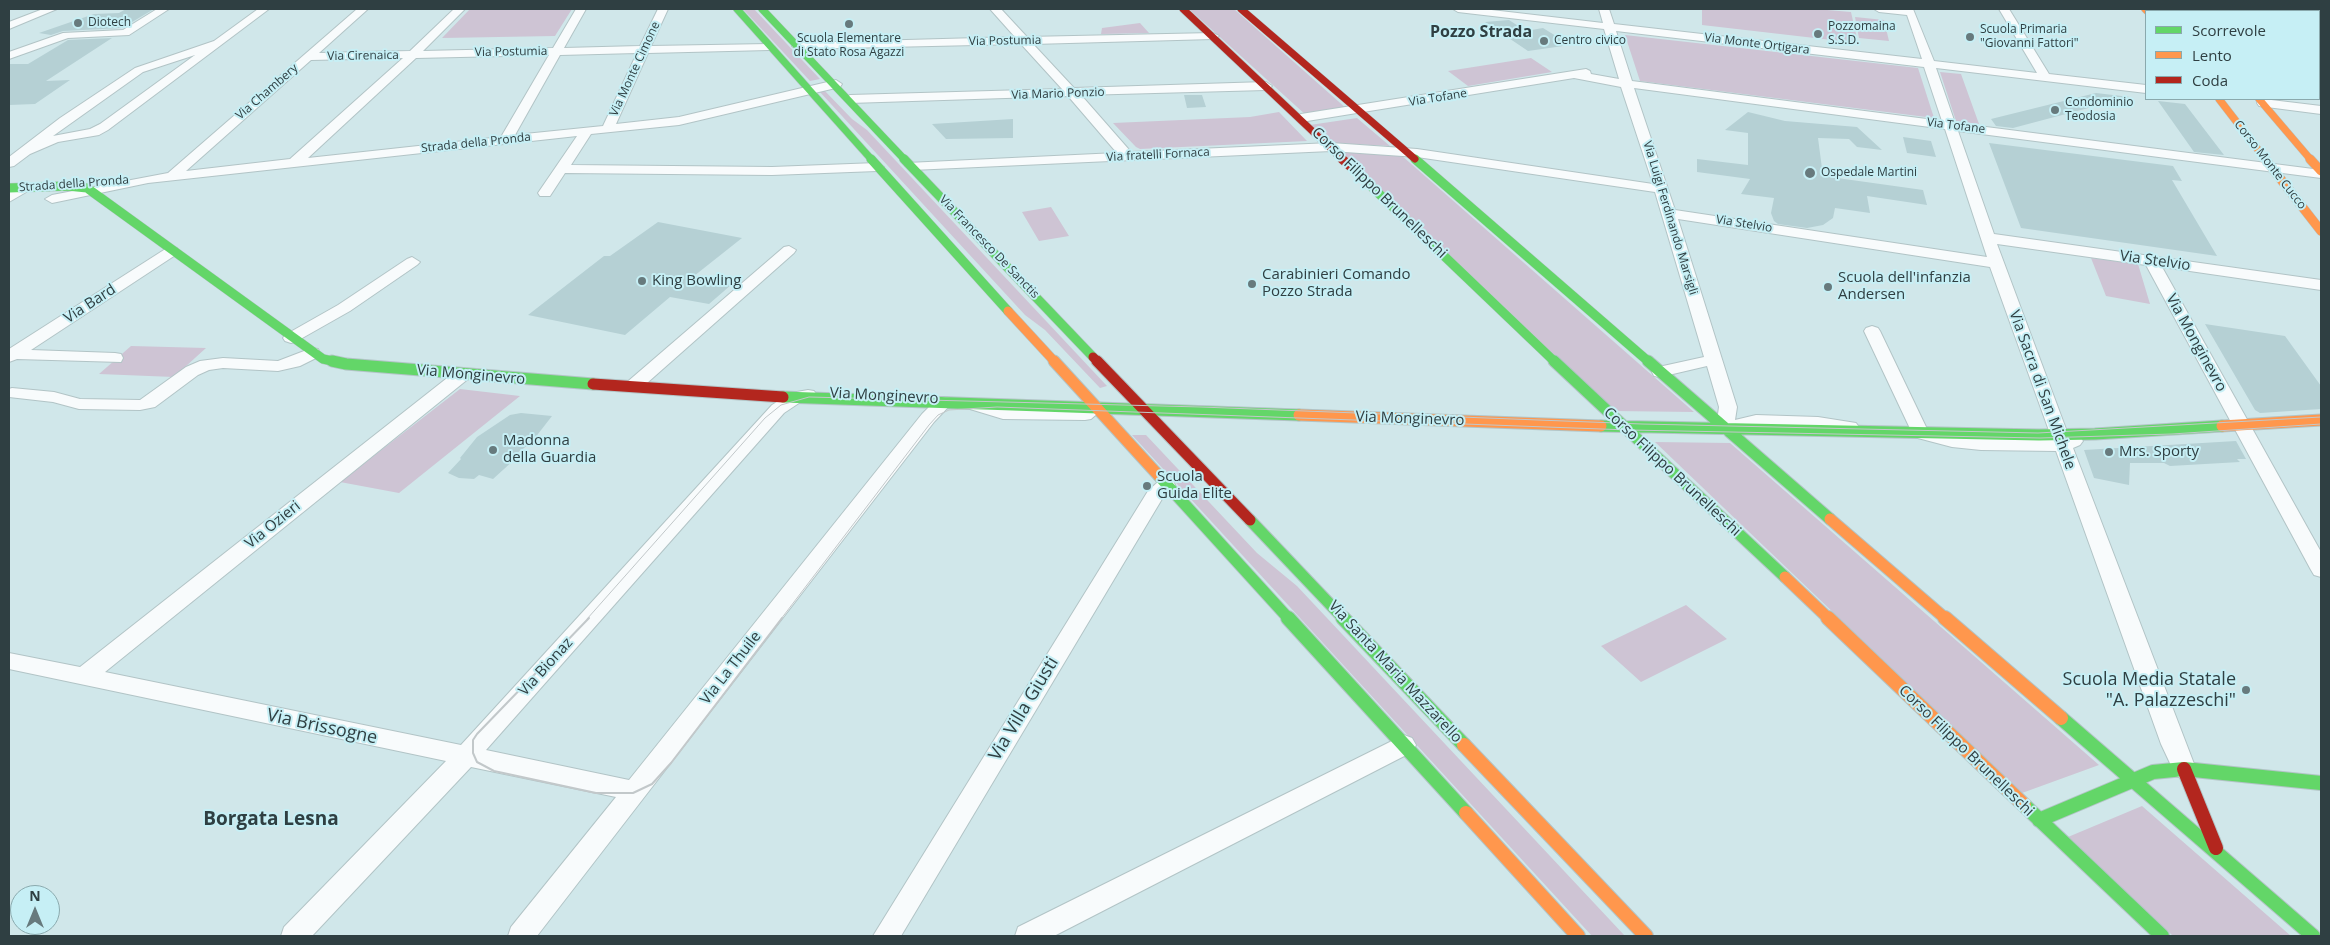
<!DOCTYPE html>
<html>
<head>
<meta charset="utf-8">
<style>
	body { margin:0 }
	#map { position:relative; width:2330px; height:945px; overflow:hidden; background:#d0e7ea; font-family:"Open Sans",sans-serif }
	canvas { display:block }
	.frame { position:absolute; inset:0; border:10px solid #2f3f42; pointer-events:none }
	.legend { position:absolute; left:2145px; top:10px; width:175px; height:90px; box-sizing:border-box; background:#c6eff5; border:1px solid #8aa9ad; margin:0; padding:6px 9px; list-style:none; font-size:15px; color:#2f3f42 }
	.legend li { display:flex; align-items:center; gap:10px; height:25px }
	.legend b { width:25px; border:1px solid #8aa9ad }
	.north { position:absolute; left:10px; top:885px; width:50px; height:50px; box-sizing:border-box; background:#c6eff5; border:1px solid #8aa9ad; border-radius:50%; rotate:0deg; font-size:14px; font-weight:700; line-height:20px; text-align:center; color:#2f3f42 }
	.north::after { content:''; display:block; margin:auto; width:18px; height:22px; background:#677a7d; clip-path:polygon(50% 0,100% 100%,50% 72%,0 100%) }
</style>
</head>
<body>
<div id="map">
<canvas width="2330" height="945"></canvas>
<div class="frame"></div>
<ul class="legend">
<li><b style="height:6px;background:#63d668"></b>Scorrevole</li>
<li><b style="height:6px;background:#ff974d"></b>Lento</li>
<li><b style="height:6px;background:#b3261e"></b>Coda</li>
</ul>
<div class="north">N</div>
</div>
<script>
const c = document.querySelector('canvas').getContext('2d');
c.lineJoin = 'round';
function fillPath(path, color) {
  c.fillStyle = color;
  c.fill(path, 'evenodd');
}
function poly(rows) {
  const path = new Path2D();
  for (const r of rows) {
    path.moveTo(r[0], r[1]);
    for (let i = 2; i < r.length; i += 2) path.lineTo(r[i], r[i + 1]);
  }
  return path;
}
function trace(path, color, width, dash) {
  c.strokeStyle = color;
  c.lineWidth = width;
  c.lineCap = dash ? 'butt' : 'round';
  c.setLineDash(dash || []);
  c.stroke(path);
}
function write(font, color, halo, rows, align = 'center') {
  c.font = font + ' "Open Sans",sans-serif';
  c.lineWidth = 4;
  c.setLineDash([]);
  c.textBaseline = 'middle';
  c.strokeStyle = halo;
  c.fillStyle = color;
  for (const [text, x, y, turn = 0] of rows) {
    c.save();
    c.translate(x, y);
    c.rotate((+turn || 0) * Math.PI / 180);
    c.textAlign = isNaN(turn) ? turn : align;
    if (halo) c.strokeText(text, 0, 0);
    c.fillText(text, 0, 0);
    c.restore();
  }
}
fillPath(poly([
	[470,9,572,9,555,36,442,38],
	[743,9,754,9,820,79,810,81],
	[1189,9,1234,9,1347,109,1307,116],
	[1702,9,1815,9,1851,12,1858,43,1702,25],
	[1855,17,1884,20,1889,41,1859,38],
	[1140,23,1149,33,1101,34,1102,28],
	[1625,35,1918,68,1934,118,1640,81],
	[1531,58,1552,72,1468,86,1448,71],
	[1940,72,1961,74,1979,124,1956,121],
	[824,90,852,119,867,130,1107,386,1100,388,1045,330,1025,315,819,91],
	[1279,112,1307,141,1140,149,1136,147,1113,123,1250,117],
	[1357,118,1390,146,1331,143,1310,125],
	[1340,150,1401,155,1694,412,1613,411],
	[1051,207,1069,236,1039,241,1022,212],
	[2091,258,2138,264,2150,304,2106,296],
	[131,346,206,348,174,377,99,374],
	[460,389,520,396,399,493,340,482],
	[1132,435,1146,435,1257,553,1297,586,1625,936,1592,936],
	[1655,442,1730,443,2099,765,2022,793],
	[1686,605,1727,639,1641,682,1601,646],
	[2142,806,2291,936,2173,936,2068,837]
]), '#cec4d4');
fillPath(poly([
	[126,9,154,9,122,28,63,31,51,35,39,33,94,14,119,13],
	[1509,20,1526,31,1543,28,1564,41,1558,42,1563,46,1528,51,1485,22],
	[112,38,46,81,70,80,35,104,9,105,9,64,28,64,68,40],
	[2096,93,2130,97,2013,128,1996,126,1991,119],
	[1184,95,1202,95,1206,107,1187,108],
	[2158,101,2185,104,2224,155,2194,152],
	[1748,112,1785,121,1857,127,1882,150,1857,147,1849,139,1818,138,1823,176,1923,190,1927,205,1867,196,1870,213,1835,208,1833,218,1823,225,1807,228,1778,224,1774,221,1771,213,1774,198,1741,194,1750,179,1697,172,1697,159,1748,165,1748,133,1725,130],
	[1013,119,1013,138,946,139,932,124],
	[1903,137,1931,141,1936,157,1907,153],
	[1989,143,2173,166,2182,181,2172,180,2217,256,2021,228],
	[658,222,742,238,694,276,731,285,709,304,670,297,625,335,528,315,604,256,610,256],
	[2205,324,2285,336,2321,386,2321,409,2260,413,2255,410],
	[521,413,552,416,531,443,510,458,514,460,493,479,479,475,474,479,459,478,448,473,461,459,460,458,477,437,510,415],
	[2236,441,2246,459,2237,459,2240,462,2170,466,2164,463,2130,463,2129,485,2094,478,2084,450]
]), '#b5d0d4');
const street = poly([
	[43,9,57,9,9,29,9,22,43,9],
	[157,9,169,9,129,35,68,38,9,59,9,52,63,33,123,30,157,9],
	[258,9,269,9,108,130,99,135,58,142,30,154,14,166,9,167,9,157,60,118,135,68,214,41,258,9],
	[195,55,100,124,90,129,53,136,143,72,195,55],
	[357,9,368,9,319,53,410,51,454,9,465,9,423,51,553,48,576,9,586,9,564,48,640,46,658,9,668,9,651,46,769,44,775,47,769,50,648,53,616,124,679,117,836,80,842,84,840,87,679,125,591,134,571,165,772,167,877,163,884,167,877,171,772,175,565,173,550,196,540,196,538,193,577,136,148,183,52,203,45,199,52,195,168,173,357,9],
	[637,53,603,126,515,135,560,55,637,53],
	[549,55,501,137,308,158,416,58,549,55],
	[403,58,290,159,186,171,311,60,403,58],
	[990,9,1001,9,1027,37,1213,33,1219,36,1213,39,1033,44,1074,88,1266,82,1272,86,1266,90,1081,95,1131,152,1331,143,1417,149,1653,184,1621,87,1574,78,1301,122,1295,118,1301,114,1586,69,1590,71,1591,74,1619,79,1604,29,1458,12,1453,9,1483,9,1603,23,1599,9,1609,9,1614,24,1922,59,1907,15,1879,12,1874,9,1913,9,1934,61,2037,73,1999,9,2009,9,2049,74,2146,85,2146,93,1936,68,1955,123,2321,170,2321,178,1958,131,1994,234,2321,280,2321,290,2162,267,2321,552,2321,577,2314,575,2311,570,2146,265,1997,244,2069,437,2080,437,2083,441,2080,445,2073,448,2196,769,2192,776,2184,779,2176,776,2161,744,2056,451,1981,450,1952,447,1914,437,1864,331,1866,328,1872,326,1878,328,1880,331,1927,429,1952,435,1981,438,2052,439,1990,267,1678,219,1737,407,1735,420,1756,415,1818,417,1856,423,1859,427,1856,431,1850,433,1818,427,1756,425,1725,434,1719,432,1716,428,1719,407,1707,366,1660,377,1654,376,1652,372,1654,368,1704,357,1655,192,1417,157,1331,151,912,170,905,166,907,163,1117,153,1068,96,850,103,844,99,850,95,1062,89,1021,44,798,49,792,46,798,43,1015,37,990,9],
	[1616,31,1924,67,1942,121,1632,81,1616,31],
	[1634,88,1945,129,1987,257,1675,210,1634,88],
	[2293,9,2305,9,2306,11,2294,11,2293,9],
	[2319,27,2321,27,2321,35,2319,35,2319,27],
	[2319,53,2321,53,2321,59,2319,59,2319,53],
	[2263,99,2321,106,2321,114,2259,106,2257,103,2259,100,2263,99],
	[23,184,30,188,28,191,9,202,9,192,23,184],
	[789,246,796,250,794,253,638,391,626,391,623,387,626,383,784,247,789,246],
	[172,247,177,248,179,251,177,254,31,350,115,353,121,354,123,358,121,362,17,359,9,362,9,349,167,248,172,247],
	[412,257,420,262,417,265,350,311,297,341,291,343,285,341,283,338,285,335,338,305,407,259,412,257],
	[312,348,318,349,320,353,318,357,300,366,278,371,223,368,209,370,198,375,155,407,140,410,79,409,53,402,9,397,9,389,12,388,54,392,80,399,140,400,186,367,200,361,223,358,278,361,312,348],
	[462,370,468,371,471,375,468,379,105,672,461,745,772,405,791,393,808,390,814,391,817,395,814,399,802,401,784,413,486,750,629,780,922,414,938,398,944,397,950,398,953,402,934,422,537,936,508,936,511,927,616,797,471,767,312,936,281,936,284,927,446,761,9,669,9,653,80,667,456,371,462,370],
	[976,400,1005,409,1081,410,1096,402,1102,403,1105,407,1091,419,1085,420,1003,419,970,409,967,405,970,401,976,400],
	[1166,479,1173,481,1175,485,1162,499,901,936,873,936,1148,491,1159,481,1166,479],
	[1404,735,1412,738,1416,745,1412,752,1054,936,1015,936,1018,927,1404,735]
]);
const fastFar3 = poly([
	[737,9,872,160],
	[762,9,905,160],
	[2180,9,2183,11]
]);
const fastFar2 = poly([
	[871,159,1008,311],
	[904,159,1093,357],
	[1415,159,1649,362],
	[1350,166,1555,362],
	[9,188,67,186,87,188,323,359,337,362]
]);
const fastFar1 = poly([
	[332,361,346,364,593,384],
	[1554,361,1785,577],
	[1648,361,1830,519],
	[783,397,1299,415],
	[1601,426,2039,435,2095,434,2222,426],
	[1159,476,1289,619],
	[1250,520,1344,619]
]);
const fast = poly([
	[1288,618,1466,813],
	[1343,618,1464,745],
	[2061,718,2313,936],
	[2024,805,2162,936],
	[2039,820,2153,772,2184,769,2321,783]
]);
const slowFar3 = poly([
	[2145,9,2147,11],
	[2219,99,2266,160],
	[2259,99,2311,160]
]);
const slowFar2 = poly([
	[2265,159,2321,231],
	[2310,159,2321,171],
	[1008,311,1055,362]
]);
const slowFar1 = poly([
	[1054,361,1159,476],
	[1299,415,1601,426],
	[2222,426,2321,420],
	[1830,519,1946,619],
	[1785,577,1829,619]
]);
const slow = poly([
	[1828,618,2024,805],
	[1945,618,2061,718],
	[1464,745,1646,936],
	[1466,813,1578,936]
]);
const jamFar3 = poly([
	[1183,9,1343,160],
	[1241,9,1415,159]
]);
const jamFar2 = poly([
	[1342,159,1350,166],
	[1093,357,1098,362]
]);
const jamFar1 = poly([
	[1097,361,1250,520],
	[593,384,783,397]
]);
const jam = poly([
	[2184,769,2216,848]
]);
trace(street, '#b2c4c6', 2);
trace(fastFar3, '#b2c4c6', 8);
trace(fastFar2, '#b2c4c6', 10);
trace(fastFar1, '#b2c4c6', 13);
trace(fast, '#b2c4c6', 16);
trace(slowFar3, '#b2c4c6', 8);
trace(slowFar2, '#b2c4c6', 10);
trace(slowFar1, '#b2c4c6', 13);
trace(slow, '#b2c4c6', 16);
trace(jamFar3, '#b2c4c6', 8);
trace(jamFar2, '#b2c4c6', 10);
trace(jamFar1, '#b2c4c6', 13);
trace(jam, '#b2c4c6', 16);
fillPath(street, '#f8fbfc');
trace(fastFar3, '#63d668', 7);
trace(fastFar2, '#63d668', 9);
trace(fastFar1, '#63d668', 11);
trace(fast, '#63d668', 14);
trace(slowFar3, '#ff974d', 7);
trace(slowFar2, '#ff974d', 9);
trace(slowFar1, '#ff974d', 11);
trace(slow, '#ff974d', 14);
trace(jamFar3, '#b3261e', 7);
trace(jamFar2, '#b3261e', 9);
trace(jamFar1, '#b3261e', 11);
trace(jam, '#b3261e', 14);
trace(poly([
	[587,619,765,418,781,405,809,397,1201,407,1642,424,2038,433,2321,417],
	[781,619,929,425,938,415,949,410,997,407,1629,430,2040,438,2172,434,2321,424]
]), '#c2c8ca', 1);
trace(poly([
	[589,618,477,734,473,740,473,753,477,762,494,771,596,793,633,793,652,784,671,763,782,618]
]), '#c2c8ca', 2);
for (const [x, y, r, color] of [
	[78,23,5,"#677a7d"],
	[849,24,5,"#677a7d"],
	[1818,34,5,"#677a7d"],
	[1970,37,5,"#677a7d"],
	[1544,41,5,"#677a7d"],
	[2055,110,5,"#677a7d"],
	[1810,173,6,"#677a7d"],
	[642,281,5,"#677a7d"],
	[1252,284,5,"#677a7d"],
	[1828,287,5,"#677a7d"],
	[493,450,5,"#677a7d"],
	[2109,452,5,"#677a7d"],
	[1147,486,5,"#677a7d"],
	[2246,690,5,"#677a7d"]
]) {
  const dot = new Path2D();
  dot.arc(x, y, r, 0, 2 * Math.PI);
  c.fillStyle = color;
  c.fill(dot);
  trace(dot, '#c6eff5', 2);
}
write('12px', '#2f3f42', '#c6eff5', [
	["Diotech",88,23],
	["Pozzomaina",1828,27],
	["S.S.D.",1828,41],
	["Scuola Primaria",1980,30],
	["\"Giovanni Fattori\"",1980,44],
	["Scuola Elementare",849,39,"center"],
	["di Stato Rosa Agazzi",849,53,"center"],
	["Centro civico",1554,41],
	["Condominio",2065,103],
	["Teodosia",2065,117],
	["Ospedale Martini",1821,173]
], 'left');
write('12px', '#2f3f42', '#c6eff5', [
	["Via Postumia",1005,41,-1],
	["Via Monte Ortigara",1757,44,7],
	["Via Postumia",511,52,-1],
	["Via Cirenaica",363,56,-1],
	["Via Monte Cimone",635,69,-65],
	["Via Chambery",267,92,-41],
	["Via Mario Ponzio",1058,94,-2],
	["Via Tofane",1438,98,-9],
	["Via Tofane",1956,126,7],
	["Strada della Pronda",476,143,-6],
	["Via fratelli Fornaca",1158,155,-3],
	["Corso Monte Cucco",2270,165,52],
	["Strada della Pronda",74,184,-4],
	["Via Luigi Ferdinando Marsigli",1670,218,73],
	["Via Stelvio",1744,224,9],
	["Via Francesco De Sanctis",989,247,46]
]);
write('15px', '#2f3f42', '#c6eff5', [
	["Corso Filippo Brunelleschi",1379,193,44],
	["Via Stelvio",2155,261,8],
	["Via Bard",90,304,-33],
	["Via Monginevro",2196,343,61],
	["Via Monginevro",471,375,5],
	["Via Sacra di San Michele",2042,390,70],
	["Via Monginevro",884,396,3],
	["Via Monginevro",1410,419,2],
	["Corso Filippo Brunelleschi",1672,472,43],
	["Via Ozieri",273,525,-39],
	["Via Bionaz",546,667,-48],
	["Via La Thuile",731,668,-52],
	["Via Santa Maria Mazzarello",1395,672,47],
	["Corso Filippo Brunelleschi",1966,751,44]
]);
write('15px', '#2f3f42', '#c6eff5', [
	["Carabinieri Comando",1262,275],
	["Pozzo Strada",1262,292],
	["Scuola dell'infanzia",1838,278],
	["Andersen",1838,295],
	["King Bowling",652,281],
	["Madonna",503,441],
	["della Guardia",503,458],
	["Mrs. Sporty",2119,452],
	["Scuola",1157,477],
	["Guida Elite",1157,494]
], 'left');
write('bold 16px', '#2f3f42', '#c6eff5', [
	["Pozzo Strada",1481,32]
]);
write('18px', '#2f3f42', '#c6eff5', [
	["Scuola Media Statale",2236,680],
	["\"A. Palazzeschi\"",2236,701]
], 'right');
write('18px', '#2f3f42', '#c6eff5', [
	["Via Villa Giusti",1024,709,-59],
	["Via Brissogne",322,727,12]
]);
write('bold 19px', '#2f3f42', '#c6eff5', [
	["Borgata Lesna",271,820]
]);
</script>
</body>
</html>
